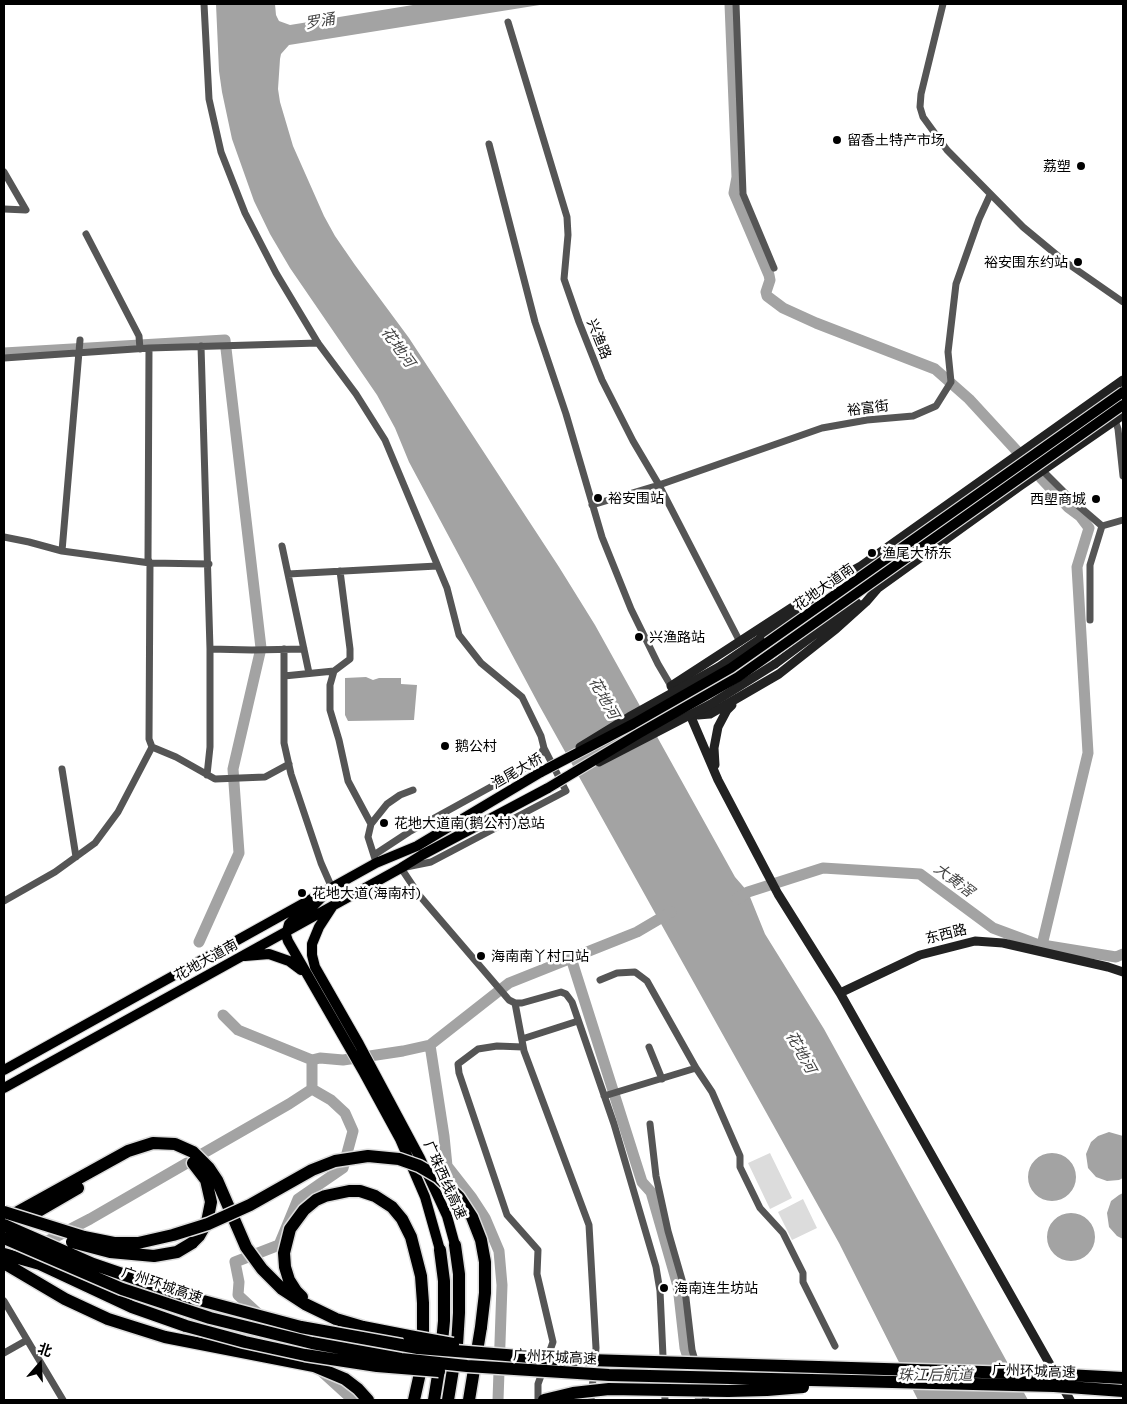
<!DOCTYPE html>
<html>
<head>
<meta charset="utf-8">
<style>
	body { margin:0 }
	#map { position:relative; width:1127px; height:1404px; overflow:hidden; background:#fff; font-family:Commissioner,"Noto Sans SC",sans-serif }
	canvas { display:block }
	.frame { position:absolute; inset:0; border:5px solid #000; pointer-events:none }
	.north { position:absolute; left:15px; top:1339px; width:50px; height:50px; -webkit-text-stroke:4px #fff; paint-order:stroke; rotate:19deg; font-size:14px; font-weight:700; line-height:20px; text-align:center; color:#000 }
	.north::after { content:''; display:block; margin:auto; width:18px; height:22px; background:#000; clip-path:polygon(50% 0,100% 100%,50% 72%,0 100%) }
</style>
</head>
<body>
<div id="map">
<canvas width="1127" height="1404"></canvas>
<div class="frame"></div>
<div class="north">北</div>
</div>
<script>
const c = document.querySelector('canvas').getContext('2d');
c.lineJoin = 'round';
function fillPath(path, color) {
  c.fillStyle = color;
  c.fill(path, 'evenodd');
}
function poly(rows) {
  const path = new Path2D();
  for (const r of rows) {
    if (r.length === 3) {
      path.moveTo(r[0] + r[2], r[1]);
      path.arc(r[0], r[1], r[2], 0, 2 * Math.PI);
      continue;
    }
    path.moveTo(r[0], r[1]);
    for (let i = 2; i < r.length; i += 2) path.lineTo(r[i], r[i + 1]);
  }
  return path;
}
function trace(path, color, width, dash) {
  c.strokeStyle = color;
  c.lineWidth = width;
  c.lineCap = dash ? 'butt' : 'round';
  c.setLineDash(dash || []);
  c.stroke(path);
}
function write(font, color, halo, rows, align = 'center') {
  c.font = font + ' Commissioner,"Noto Sans SC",sans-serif';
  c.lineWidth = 5;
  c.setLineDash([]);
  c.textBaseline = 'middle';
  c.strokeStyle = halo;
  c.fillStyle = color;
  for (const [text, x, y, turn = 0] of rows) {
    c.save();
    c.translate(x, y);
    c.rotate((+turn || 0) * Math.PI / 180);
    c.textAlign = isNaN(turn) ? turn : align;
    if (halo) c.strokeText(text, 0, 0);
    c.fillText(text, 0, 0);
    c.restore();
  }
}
fillPath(poly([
	[770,1153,792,1198,770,1209,748,1163],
	[803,1199,817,1228,792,1240,778,1212]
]), '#dcdcdc');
fillPath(poly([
	[216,4,275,4,276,15,279,21,290,25,419,4,546,4,289,45,281,54,280,59,278,89,280,102,293,146,324,216,335,236,355,265,409,338,559,567,595,625,735,877,748,892,765,934,824,1029,1028,1400,918,1400,839,1243,539,705,409,462,395,428,377,395,290,268,270,234,254,201,232,139,222,92,219,71],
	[366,677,373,680,379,678,401,678,401,684,417,685,414,720,348,721,345,715,345,678],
	[1109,1132,1123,1136,1123,1178,1119,1180,1107,1181,1096,1177,1088,1168,1086,1154,1091,1142,1098,1136],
	[1052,1177,24],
	[1123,1193,1123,1239,1117,1236,1109,1227,1107,1213,1111,1201,1119,1195],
	[1071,1237,24]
]), '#a3a3a3');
trace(poly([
	[730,4,737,177,734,193,769,275,770,280,766,292,767,296,783,308,816,323,935,369,969,399,1027,462],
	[4,353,225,340,261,648,233,769,239,853,199,942],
	[1041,478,1068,507,1080,516,1089,528,1077,567,1088,753,1042,945],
	[737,899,748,892,823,868,920,874,993,928,1036,944,1116,957,1123,954],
	[571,958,642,1182,651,1192,678,1286,685,1348,701,1400],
	[223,1015,238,1030,312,1060,320,1058,343,1060,403,1051,430,1045,509,983,637,932,671,912],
	[430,1045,444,1136,447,1166,472,1198,485,1218,499,1251,502,1285,498,1400],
	[202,1154,289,1104,312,1089],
	[38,1246,90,1219,187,1163],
	[304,1356,238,1295,239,1282,235,1262,279,1245,298,1199,343,1168,353,1131,345,1113,331,1100,312,1089,312,1060],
	[320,1370,353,1400]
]), '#a3a3a3', 11);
const primary = poly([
	[322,897,310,909,294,919,289,924,286,935,288,941,364,1073,400,1139,425,1197,440,1250],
	[332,907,319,927,312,944,312,955,315,967,359,1044,420,1158,447,1216,455,1245],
	[245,956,269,954,289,961,301,970],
	[4,1070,376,863,417,846,541,772],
	[4,1088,401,868,422,855,548,788]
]);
const highway = poly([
	[28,1217,78,1188],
	[7,1218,128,1151,153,1143,175,1144,193,1152,209,1168,217,1180,246,1247,262,1269,282,1289,305,1304,336,1319,363,1327,409,1336],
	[192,1243,199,1236,207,1222,211,1202,206,1180,193,1163],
	[4,1254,40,1264,132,1307,186,1326],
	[4,1263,65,1299,108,1319,165,1337,314,1366,345,1379,358,1389,368,1400],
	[302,1297,296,1291,289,1280,285,1267,284,1253,290,1229,304,1210,316,1200,325,1196,349,1191,360,1191,375,1196,392,1207,402,1219,411,1237,421,1276,423,1303,423,1342,420,1373,414,1400],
	[434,1400,440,1363,444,1321,444,1281,440,1250],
	[448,1400,457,1345,459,1313,459,1274,455,1245],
	[469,1400,481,1327]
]);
trace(primary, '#dbdbdb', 12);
trace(highway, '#dbdbdb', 15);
trace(poly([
	[204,4,209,99,221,152,245,213,276,273,318,343,356,394,385,440,447,588,459,635,481,663,522,697,541,736,544,748,536,762,409,832,374,855],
	[736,4,743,194,774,268],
	[943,4,921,94,920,107,923,117,947,150,1023,227,1064,261,1123,302],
	[508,22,567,217,568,235,564,279,579,322,602,380,633,441,659,485,740,642],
	[489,144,535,322,566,414,602,537,631,609,658,664,671,686],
	[4,172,26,210,4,209],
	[86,234,139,336,140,349],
	[201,346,210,649,210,747,207,775],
	[149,348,148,559,150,563,149,739,152,747,176,757,215,779,265,777,289,764],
	[4,358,149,348,318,343],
	[1102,402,1115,420,1118,429,1123,476],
	[1042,470,1074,502,1102,526,1123,520],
	[592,505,659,485,822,428,867,420,913,416,936,406,951,382,948,352,956,284,979,219,990,195],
	[4,537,29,542,62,551,150,563,209,564],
	[282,546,309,673],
	[62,551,80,340],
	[288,574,437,566],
	[1090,620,1090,565,1102,526],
	[210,649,252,650,304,649],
	[284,649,284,743,291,774,321,863,332,888],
	[334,671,330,685,330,710,339,740,348,781,371,824],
	[284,676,334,671,350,659,350,649,340,571],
	[544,748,566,791,431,862,401,868,419,895,509,1000,515,1003,522,1003,561,992,566,994,572,1002,614,1124,656,1267,660,1291,665,1400],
	[62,769,76,857],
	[375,859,368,837,371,824,387,804,400,795,413,790],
	[4,901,55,872,95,843,118,812,152,747],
	[600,980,617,973,635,972,647,981,696,1068,712,1092,740,1156,740,1167,760,1208,783,1233,803,1273,803,1282,835,1346],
	[515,1003,524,1051,589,1225,596,1348,591,1400],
	[522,1039,578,1021],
	[523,1047,497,1046,478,1049,458,1064,459,1073,507,1215,538,1250,537,1274,553,1342,538,1384,538,1400],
	[649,1047,662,1079],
	[604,1096,696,1068],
	[650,1124,656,1176,668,1231,685,1290,692,1350,696,1364],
	[4,1301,63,1400],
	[4,1353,27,1340],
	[699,1374,706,1400]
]), '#555', 7);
trace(poly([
	[760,639,820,595],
	[775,664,857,603],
	[679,697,671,686,828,584,861,566,1123,380],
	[688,710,718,780,778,894,840,993,1070,1400],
	[688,710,698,715,710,714,779,674,836,629,866,602,878,588,1020,486,1123,415],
	[715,765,714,748,718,727,727,710,732,705],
	[840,993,920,955,975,941,1003,943,1108,967,1123,972]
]), '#222', 9);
trace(primary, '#000', 10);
trace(highway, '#000', 12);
const primaryBridge = poly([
	[541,772,633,724,731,668,1123,392],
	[548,788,638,734,738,677,1123,405]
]);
const highwayBridge = poly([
	[4,1212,84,1237,114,1243,138,1243,173,1235,208,1224,250,1205,312,1170,335,1161,368,1156,399,1159,419,1166,438,1177,459,1197,472,1217,481,1240,485,1262,485,1293,481,1327],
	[4,1225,93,1264,192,1298,301,1327,418,1348,556,1359,1048,1374,1123,1378],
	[4,1238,122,1289,210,1318,312,1343,401,1359,467,1366,609,1375,1054,1386,1123,1391],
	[72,1242,110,1252,154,1256,177,1252,192,1243],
	[186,1326,245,1342,305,1355,377,1366,439,1371],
	[409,1336,453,1344],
	[544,1400,573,1393,609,1389,728,1391,767,1390,803,1387]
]);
trace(primaryBridge, '#dbdbdb', 12, []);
trace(highwayBridge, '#dbdbdb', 15, []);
trace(poly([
	[580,747,629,717,719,667,760,639],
	[599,762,711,704,775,664]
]), '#222', 9);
trace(primaryBridge, '#000', 10);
trace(highwayBridge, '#000', 12);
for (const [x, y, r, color] of [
	[837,140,5,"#000"],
	[1081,166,5,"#000"],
	[1078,262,5,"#000"],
	[598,498,5,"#000"],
	[1096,499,5,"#000"],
	[872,553,5,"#000"],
	[639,637,5,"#000"],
	[445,746,5,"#000"],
	[384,823,5,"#000"],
	[302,893,5,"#000"],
	[481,956,5,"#000"],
	[664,1288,5,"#000"]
]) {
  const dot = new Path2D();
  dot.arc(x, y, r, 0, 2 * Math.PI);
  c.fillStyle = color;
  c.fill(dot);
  trace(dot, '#fff', 2);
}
write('14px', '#000', '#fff', [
	["留香土特产市场",847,140],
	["荔塑",1071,166,"right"],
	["裕安围东约站",1068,262,"right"],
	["裕安围站",608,498],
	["西塱商城",1086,499,"right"],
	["渔尾大桥东",882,553],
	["兴渔路站",649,637],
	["鹅公村",455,746],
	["花地大道南(鹅公村)总站",394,823],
	["花地大道(海南村)",312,893],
	["海南南丫村口站",491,956],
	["海南连生坊站",674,1288]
], 'left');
write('14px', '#000', '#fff', [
	["兴渔路",599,339,68],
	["裕富街",868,408,-7],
	["花地大道南",824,587,-35],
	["渔尾大桥",517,771,-30],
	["东西路",946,934,-14],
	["花地大道南",206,960,-29],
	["广珠西线高速",445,1180,66],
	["广州环城高速",162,1285,19],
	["广州环城高速",555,1357,3],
	["广州环城高速",1034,1371,2]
]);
write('italic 15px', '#444', '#fff', [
	["罗涌",320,21,-10],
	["花地河",398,347,54],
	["花地河",604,698,61],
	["大黄滘",954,880,37],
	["花地河",801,1052,61],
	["珠江后航道",935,1375]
]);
</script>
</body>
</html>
